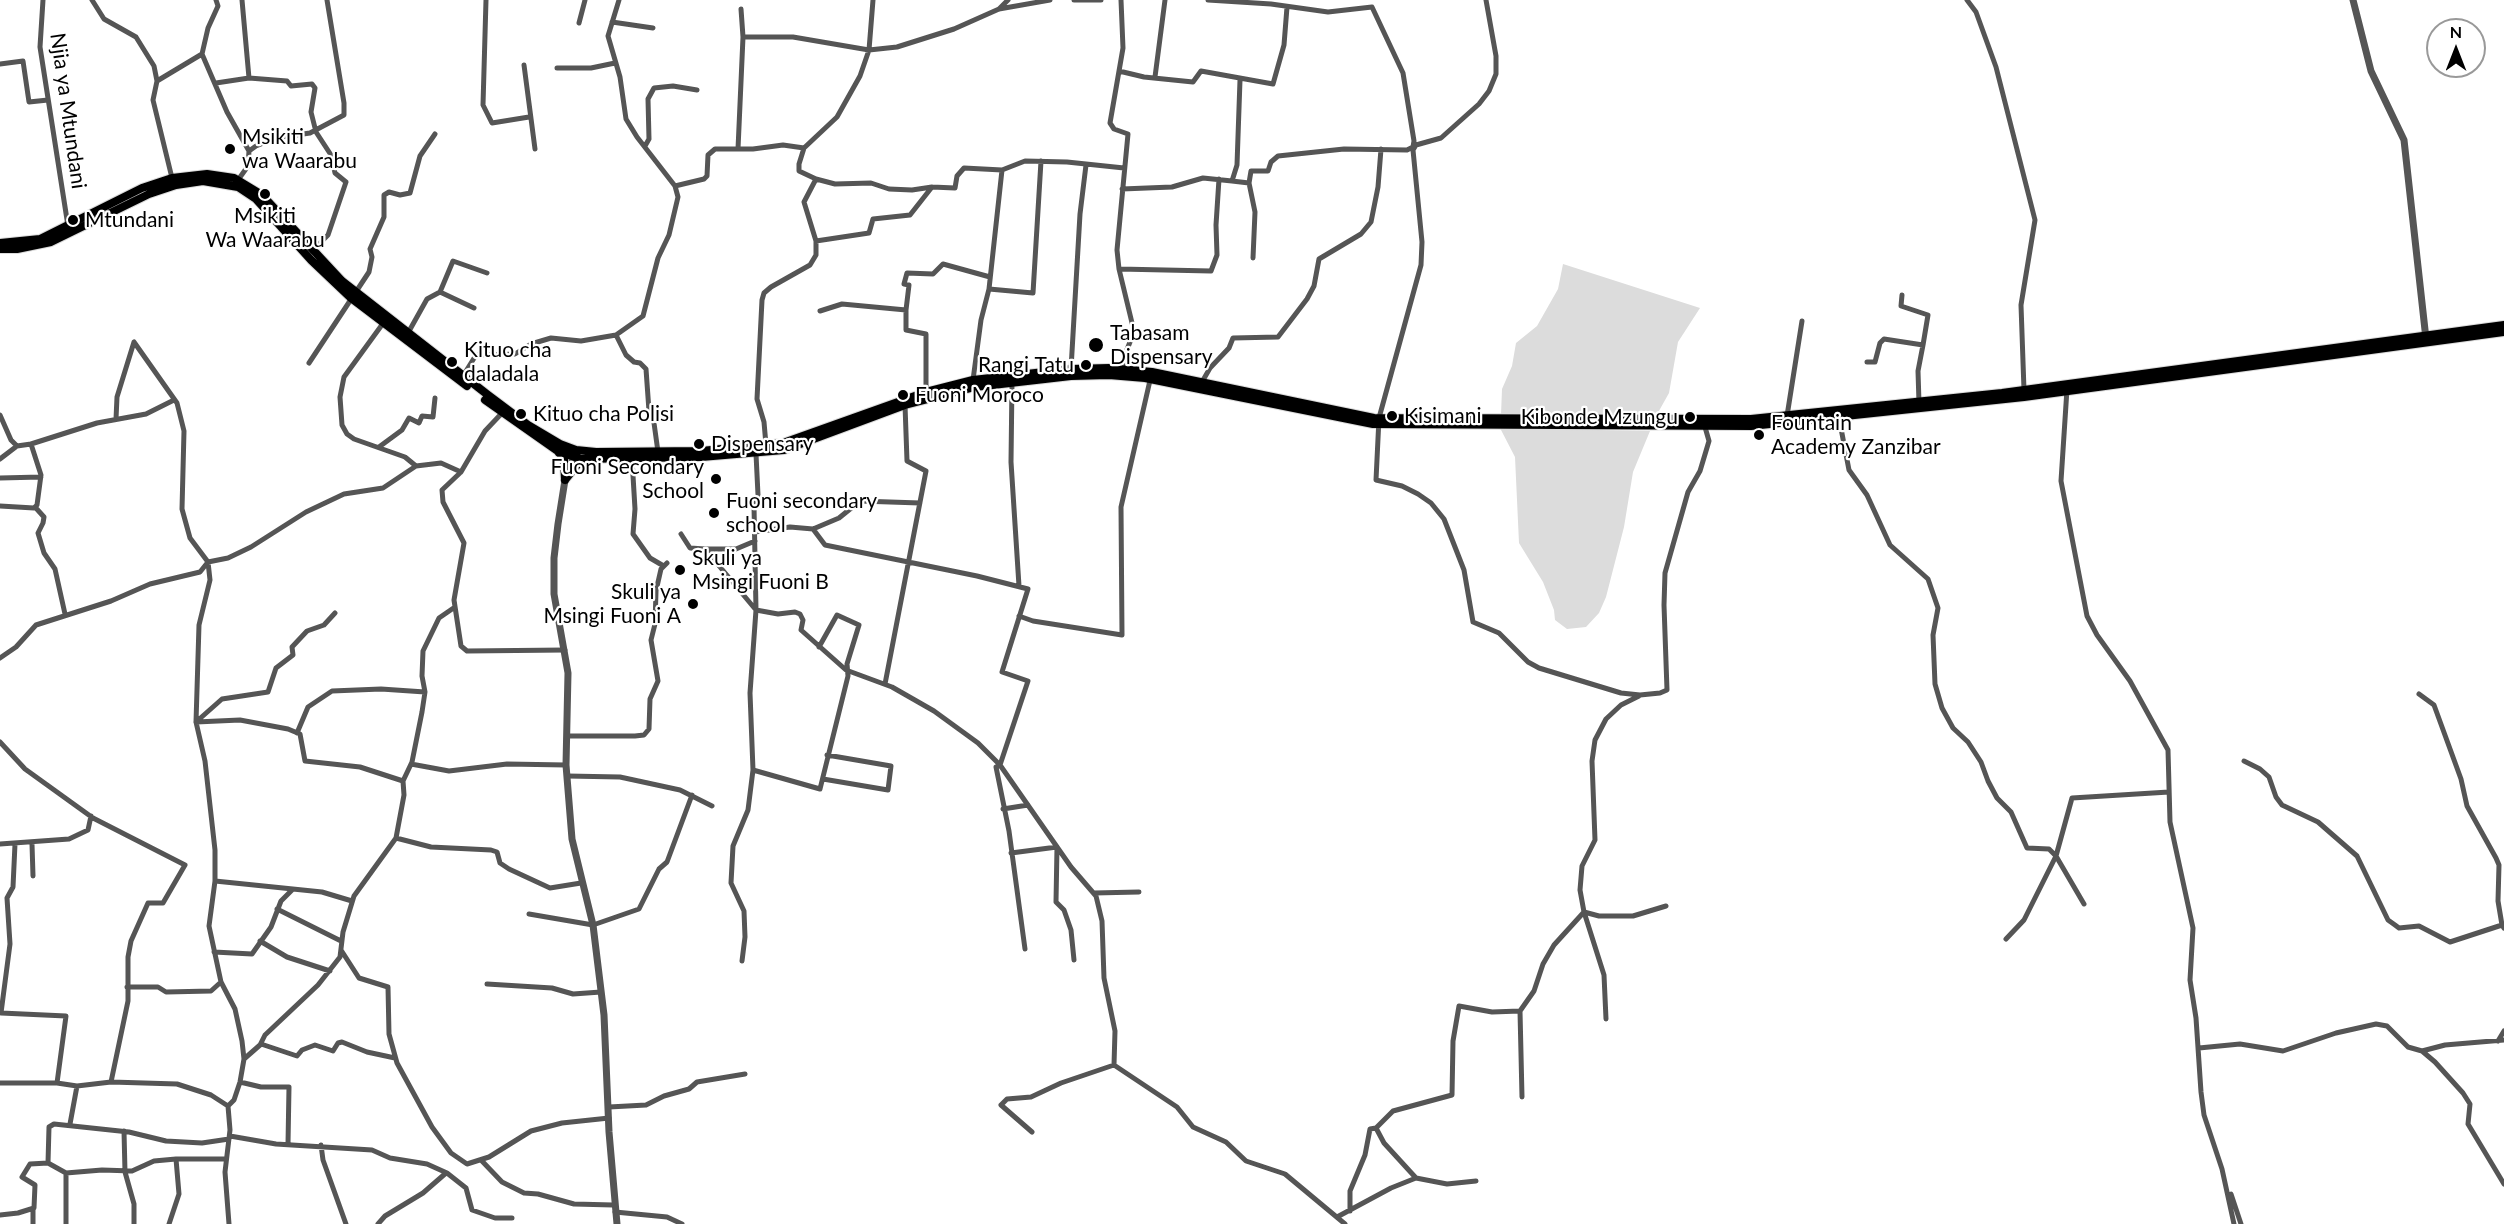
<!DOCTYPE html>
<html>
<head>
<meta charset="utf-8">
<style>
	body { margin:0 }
	#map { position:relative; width:2504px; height:1224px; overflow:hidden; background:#fff; font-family:Lato,sans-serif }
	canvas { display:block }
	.north { position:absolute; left:2426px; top:18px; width:60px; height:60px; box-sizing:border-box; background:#fff; border:2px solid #999; border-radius:50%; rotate:0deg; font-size:16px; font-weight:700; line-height:24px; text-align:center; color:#000 }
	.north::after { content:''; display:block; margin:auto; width:21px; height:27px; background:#000; clip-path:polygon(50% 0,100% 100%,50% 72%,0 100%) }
</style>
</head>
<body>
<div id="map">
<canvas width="2504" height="1224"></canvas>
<div class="north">N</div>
</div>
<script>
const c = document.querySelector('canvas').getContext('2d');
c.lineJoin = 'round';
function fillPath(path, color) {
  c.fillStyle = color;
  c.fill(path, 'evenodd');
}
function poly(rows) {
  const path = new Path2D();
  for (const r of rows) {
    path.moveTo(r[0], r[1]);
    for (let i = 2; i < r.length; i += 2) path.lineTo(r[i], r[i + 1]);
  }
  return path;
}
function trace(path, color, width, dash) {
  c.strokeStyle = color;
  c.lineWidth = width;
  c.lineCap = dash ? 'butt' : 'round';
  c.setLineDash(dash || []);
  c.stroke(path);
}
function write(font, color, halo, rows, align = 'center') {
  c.font = font + ' Lato,sans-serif';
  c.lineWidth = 4.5;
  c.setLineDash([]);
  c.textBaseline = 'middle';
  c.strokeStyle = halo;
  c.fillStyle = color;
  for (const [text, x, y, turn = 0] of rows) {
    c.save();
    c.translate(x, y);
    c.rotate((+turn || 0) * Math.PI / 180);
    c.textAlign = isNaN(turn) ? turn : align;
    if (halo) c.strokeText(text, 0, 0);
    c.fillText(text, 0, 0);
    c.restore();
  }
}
fillPath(poly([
	[1563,264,1700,308,1678,342,1669,393,1655,418,1501,415,1502,389,1512,366,1516,343,1537,326,1558,289],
	[1500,428,1650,431,1633,472,1624,527,1606,597,1599,613,1586,627,1567,629,1555,620,1554,610,1543,582,1519,543,1515,457]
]), '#dcdcdc');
const primary = poly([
	[0,243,40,239,142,188,172,178,207,174,234,178,262,195,342,281,488,395,528,425,560,444,576,450,596,452,701,451,783,443,926,392,973,380,1071,369,1109,368,1152,372,1374,418,1751,419,2002,393,2504,325],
	[0,249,17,249,51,242,149,194,176,185,203,181,238,187,256,199,311,260,351,298,467,386],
	[485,400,559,452,581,459,701,457,784,450,905,405,975,387,1071,376,1109,375,1145,378,1373,424,1751,426,2024,397,2504,332],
	[559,453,564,458,565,480],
	[565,480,577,465,590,460]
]);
trace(primary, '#dbdbdb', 10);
trace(poly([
	[43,0,40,47,68,226],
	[92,0,104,19,136,37,154,66,157,81],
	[486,0,483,105,492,123,529,117],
	[1074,0,1101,0],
	[1121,0,1123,48,1110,123,1114,129,1128,134,1117,250,1119,269,1133,327,1132,337,1124,357,1127,369],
	[1208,0,1271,4,1328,12,1372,7,1403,73,1414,141,1413,147,1407,150,1344,149,1278,156,1271,162,1268,171,1251,171,1249,183,1232,181],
	[1486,0,1496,56,1496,74,1489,91,1479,104,1441,138,1416,145,1413,150,1422,242,1421,265,1379,418,1376,480,1402,486,1418,494,1431,503,1444,519,1464,570,1473,622,1499,633,1528,662,1539,668,1621,693,1640,695,1660,693,1667,690,1664,605,1665,573,1688,492,1700,471,1709,441,1705,427],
	[1967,0,1976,12,1996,67,2035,220,2021,305,2024,390],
	[741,9,743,37],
	[999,9,1008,0],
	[612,22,653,28],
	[579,23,585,0],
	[202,54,227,112,249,151],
	[0,64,23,61,29,102,48,100],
	[524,65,535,149],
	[557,68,591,68,615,63],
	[1119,71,1144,77,1193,82,1201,71,1273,84,1284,45,1287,7],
	[1155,77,1165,0],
	[249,78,287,81,291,86,312,84,315,88,311,112,316,132,331,155,335,173,346,182,328,235,312,251],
	[216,83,249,78,242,0],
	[645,146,649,139,648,99,654,88,673,86,697,90],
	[738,149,743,37,793,37,869,50,897,47,954,29,999,9,1050,0],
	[172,178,153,100,157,81,202,54,208,28,218,6,216,0],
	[816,179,835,184,871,183,889,189,912,190,932,187],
	[238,180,248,166,249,151,256,146,276,138,310,133,344,115,344,103,327,0],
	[1249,183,1255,212,1253,258],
	[675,186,704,179,707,176,708,155,715,149,753,149,783,145,804,148],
	[1122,189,1172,187,1203,178,1232,181,1237,165,1240,80],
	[816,241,869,233,873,219,910,215,932,187,955,188,957,176,964,168,1002,170],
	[1119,269,1211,271,1217,255,1216,225,1219,179],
	[989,289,1033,293,1041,161],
	[440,292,474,308],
	[906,310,906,330,926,334,926,392],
	[820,311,842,304,906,310,909,285,904,284,907,273,933,274,943,264,990,277],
	[384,322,344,377,340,397,342,425,347,434,354,439,405,457,416,466],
	[408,333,427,299,440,292,453,261,487,273],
	[616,335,626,355,634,362,640,363,646,369,649,411,654,423,658,452],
	[1867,362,1875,362,1880,343,1884,339,1923,345,1928,315,1901,306,1902,295],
	[309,363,369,272,372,257,370,249,384,217,384,195,389,192,400,195,410,193,420,156,435,134],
	[1071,369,1080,214,1086,165],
	[463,376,476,355,515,354,531,344,551,338,581,341,616,335,643,316,658,258,669,235,678,197,675,186,637,137,626,119,620,77,608,36,619,0],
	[973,380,981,320,989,289,1002,170,1025,161,1067,162,1124,168],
	[1012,382,1011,462,1019,586],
	[1202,382,1210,368,1229,348,1233,338,1278,337,1307,299,1314,286,1319,259,1361,234,1371,222,1378,187,1381,149],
	[2067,389,2061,481,2087,616,2097,635,2130,681,2168,750,2170,822,2193,928,2190,980,2196,1018,2201,1092,2204,1115,2222,1169,2234,1224],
	[1919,403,1918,371,1923,345],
	[502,413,485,431,461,472,442,490,443,502,464,543,454,600,461,646,467,651,565,650],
	[0,415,11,440,17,446],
	[1787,416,1802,321],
	[1839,418,1849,470,1867,495,1890,545,1928,579,1938,608,1933,635,1935,684,1942,708,1953,728,1968,742,1981,762,1988,781,1997,798,2011,812,2027,848,2049,849,2056,856,2084,904],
	[766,445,764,422,757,399,762,300,764,293,771,287,810,265,816,255,816,241,804,202,816,179,799,171,799,164,804,148,837,117,860,76,869,50,873,0],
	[379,447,402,430,409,418,419,423,422,416,433,417,435,398],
	[0,459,17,446,31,444,97,423,146,414,174,400],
	[632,459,635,509,633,534,650,558,662,565],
	[0,478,41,477],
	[0,506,34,508,37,505,41,475,31,444],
	[35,507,44,517,43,523,38,533,44,553,55,569,65,614],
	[813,529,825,545,977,576,1028,589,1002,672,1028,681,1000,765,996,767,1009,831,1025,949],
	[755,532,790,527,813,529,839,518,860,501,920,503],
	[681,534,690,548,705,549,756,610,778,614,795,612,800,614,803,620,801,630,846,670,892,687,934,711,978,743,1000,765,1071,867,1096,896,1102,921,1104,978,1115,1031,1114,1065,1177,1107,1193,1127,1226,1142,1246,1161,1285,1174,1345,1224],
	[705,549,736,549,755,541],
	[455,607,439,618,423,651,422,676,425,692,422,712,412,762,403,781,404,795,396,838,431,847,491,850,497,852,500,863,509,869,550,888,581,883],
	[1019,616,1033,621,1122,635,1121,507,1151,376],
	[0,658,16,647,36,625,111,601,150,584,200,572,208,562,228,558,251,547,306,512,344,494,383,488,416,466,441,463,461,472],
	[885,684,926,471,907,461,905,405],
	[2419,694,2434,705,2461,779,2467,806,2496,858,2499,865,2498,901,2502,925],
	[196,722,240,720,288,729,300,734,305,761,360,767,403,781],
	[196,722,222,699,268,692,276,668,293,655,292,647,307,631,324,625,335,613],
	[297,733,308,707,332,691,381,689,425,692],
	[567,736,635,736,644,735,649,729,650,699,658,681,651,640,655,624,656,591,661,569,667,563],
	[0,742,25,769,93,818,185,865,163,903,148,903,131,941,128,957,128,1001,111,1082],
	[2244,761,2260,769,2269,777,2276,797,2282,805,2318,822,2357,856,2388,920,2395,925,2399,928,2419,926,2450,942,2502,925,2504,928],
	[411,764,449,771,507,764,566,765],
	[753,770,820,789,848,676,847,664,859,625,837,615,819,647],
	[567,776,620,777,680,790,712,806],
	[823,779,888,790,891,766,827,755],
	[1003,809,1028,805],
	[0,844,69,839,88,830,91,816],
	[15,844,13,887,7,898,10,944,1,1013,66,1016,57,1083],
	[32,844,33,876],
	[1011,853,1057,847,1056,902,1064,910,1071,930,1074,960],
	[215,881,322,892,352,901],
	[1094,893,1139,892],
	[277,909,341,941],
	[529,914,593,925,639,909,659,869,667,862,692,795],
	[2006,939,2024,920,2056,856,2072,798,2169,792],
	[260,941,287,957,330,971],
	[341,950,359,978,388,987,389,1034,397,1063,432,1127,451,1153,467,1164,489,1157,531,1131,562,1123,609,1118],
	[214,952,252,954,271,927,281,901,292,890],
	[742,961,745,937,744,911,731,883,733,846,748,810,753,770,750,693,756,610,754,506,758,495,756,454],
	[487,984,552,988,573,994,601,992],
	[127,987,158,987,166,992,211,991,221,982],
	[1520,1011,1522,1097],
	[1606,1019,1604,975,1584,912,1580,890,1582,866,1595,840,1592,761,1595,740,1606,719,1621,705,1639,696],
	[2498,1041,2504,1031],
	[261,1044,297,1056,302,1050,315,1045,333,1051,338,1043,342,1042,367,1052,395,1058],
	[2199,1048,2240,1044,2283,1051,2336,1033,2376,1024,2387,1026,2408,1047,2422,1051,2435,1062,2463,1093,2470,1104,2468,1124,2504,1184],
	[2422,1051,2445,1045,2504,1040],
	[244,1059,260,1045,265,1035,318,985,340,957,343,932,354,896,396,838],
	[240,1082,261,1087,289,1087,288,1144],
	[0,1083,57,1083,77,1086,111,1082,177,1084,211,1095,228,1106,234,1100,240,1082,244,1059,242,1041,235,1009,221,982,209,926,215,881,215,850,205,761,196,722,199,625,210,580,208,562,190,538,182,509,184,431,177,403,134,342,117,397,116,419],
	[228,1106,230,1130,225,1172,229,1224],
	[609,1107,646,1105,664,1096,689,1089,697,1082,745,1074],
	[70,1124,77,1086],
	[124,1131,125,1172,134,1204,134,1224],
	[1032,1132,1001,1105,1007,1099,1031,1097,1061,1083,1114,1065],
	[230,1136,276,1144,372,1150,390,1158,427,1164,447,1173,466,1188,472,1210,495,1218,512,1218],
	[321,1145,323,1160,346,1224],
	[481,1160,502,1182,524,1193,538,1194,574,1204,613,1205],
	[48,1163,66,1173,66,1224],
	[66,1173,102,1170,132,1171,154,1161,176,1159,226,1159],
	[1416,1178,1384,1143,1376,1128,1393,1111,1452,1095,1453,1041,1459,1006,1492,1012,1520,1011,1534,991,1543,964,1554,945,1584,912,1599,916,1633,916,1666,906],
	[2231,1194,2241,1224],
	[1350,1211,1350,1191,1365,1155,1370,1129,1376,1128],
	[615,1212,667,1217,682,1224],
	[0,1215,18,1213,34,1208,35,1185,22,1177,30,1164,48,1163,49,1127,54,1124,129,1132,166,1141,202,1143,229,1139],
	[1337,1217,1391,1188,1416,1178,1447,1184,1476,1181],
	[33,1224,33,1208],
	[169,1224,179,1194,176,1159],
	[378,1224,385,1216,423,1193,446,1173]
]), '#555', 5);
trace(poly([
	[2353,0,2371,71,2404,140,2426,339],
	[576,452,565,480,558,524,554,558,554,594,568,673,566,765,572,839,593,925,604,1015,609,1132,617,1224]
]), '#555', 7);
trace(primary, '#000', 8);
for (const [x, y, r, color] of [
	[230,149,6,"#000"],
	[265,194,6,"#000"],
	[73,220,6,"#000"],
	[1096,345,8,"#000"],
	[452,362,6,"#000"],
	[1086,365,6,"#000"],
	[903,395,6,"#000"],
	[521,414,6,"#000"],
	[1392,416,6,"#000"],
	[1690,417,6,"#000"],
	[1759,435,6,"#000"],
	[699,444,6,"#000"],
	[716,479,6,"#000"],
	[714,513,6,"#000"],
	[680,570,6,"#000"],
	[693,604,6,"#000"]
]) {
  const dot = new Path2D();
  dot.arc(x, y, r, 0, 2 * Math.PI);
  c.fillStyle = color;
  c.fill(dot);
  trace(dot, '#fff', 2);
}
write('21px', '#000', '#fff', [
	["Njia ya Mtundani",68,111,82]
]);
write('21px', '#000', '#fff', [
	["Msikiti",242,137],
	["wa Waarabu",242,161],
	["Msikiti",265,216,"center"],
	["Wa Waarabu",265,240,"center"],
	["Mtundani",85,220],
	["Tabasam",1110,333],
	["Dispensary",1110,357],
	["Kituo cha",464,350],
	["daladala",464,374],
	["Rangi Tatu",1074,365,"right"],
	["Fuoni Moroco",915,395],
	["Kituo cha Polisi",533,414],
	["Kisimani",1404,416],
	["Kibonde Mzungu",1678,417,"right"],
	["Fountain",1771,423],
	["Academy Zanzibar",1771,447],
	["Dispensary",711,444],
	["Fuoni Secondary",704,467,"right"],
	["School",704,491,"right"],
	["Fuoni secondary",726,501],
	["school",726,525],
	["Skuli ya",692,558],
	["Msingi Fuoni B",692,582],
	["Skuli ya",681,592,"right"],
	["Msingi Fuoni A",681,616,"right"]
], 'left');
</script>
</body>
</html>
